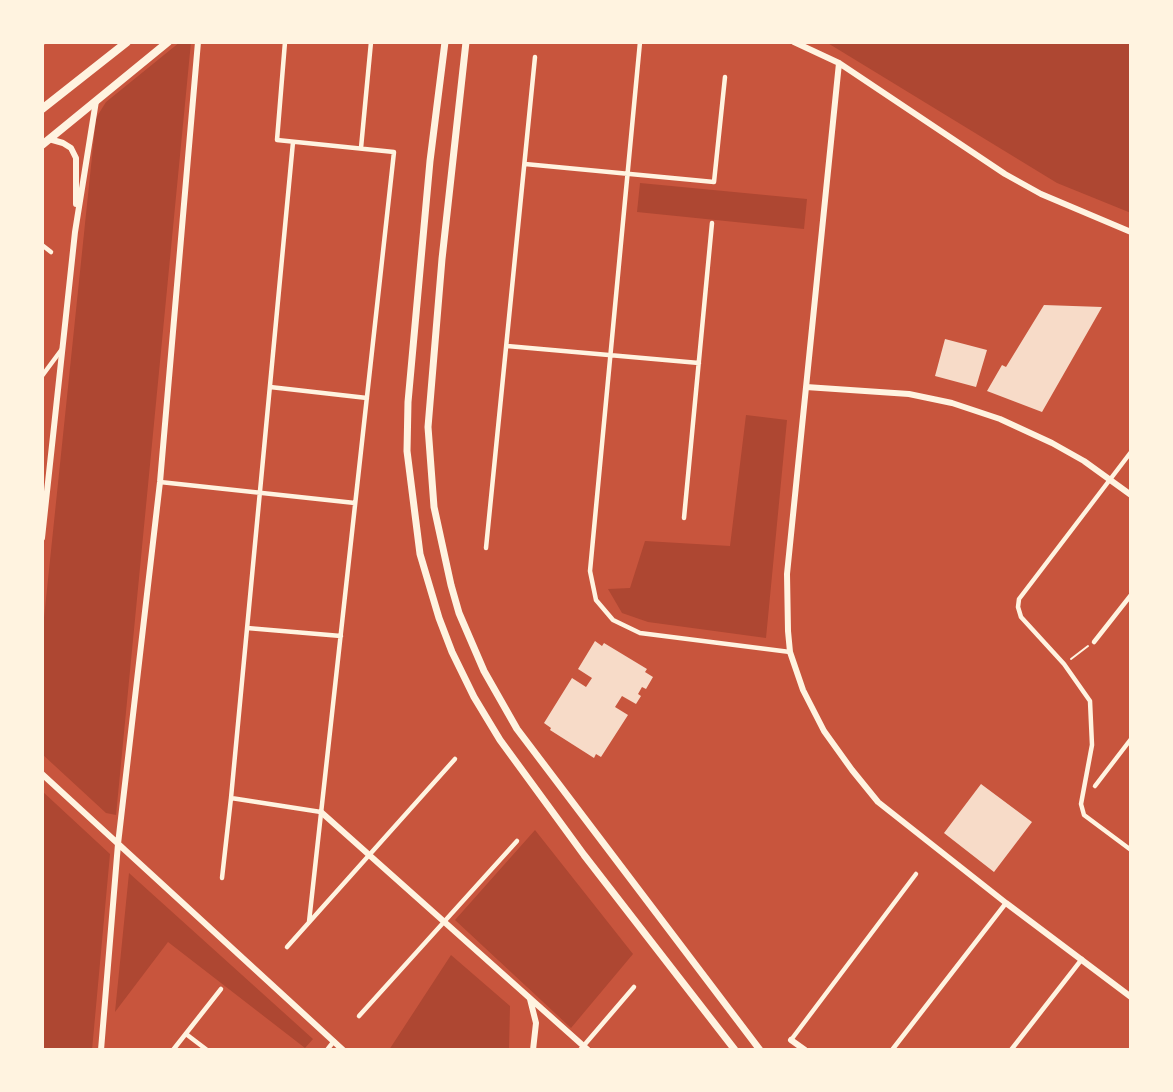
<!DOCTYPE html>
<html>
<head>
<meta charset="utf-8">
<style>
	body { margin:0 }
	#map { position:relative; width:1173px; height:1092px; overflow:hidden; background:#c8553d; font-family:Manrope,sans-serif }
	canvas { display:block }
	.frame { position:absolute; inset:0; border:44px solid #fff3e0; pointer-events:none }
</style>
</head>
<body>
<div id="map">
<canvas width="1173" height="1092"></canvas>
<div class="frame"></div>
</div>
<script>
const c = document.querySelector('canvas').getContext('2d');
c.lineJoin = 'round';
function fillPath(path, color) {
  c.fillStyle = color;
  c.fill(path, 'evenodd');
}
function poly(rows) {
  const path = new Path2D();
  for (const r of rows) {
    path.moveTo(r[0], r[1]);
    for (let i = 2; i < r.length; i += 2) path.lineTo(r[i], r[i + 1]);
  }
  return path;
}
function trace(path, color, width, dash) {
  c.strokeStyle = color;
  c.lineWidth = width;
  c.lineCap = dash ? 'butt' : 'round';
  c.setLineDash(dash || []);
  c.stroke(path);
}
fillPath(poly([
	[180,42,191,42,116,815,106,813,42,754,42,637,96,118,106,102],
	[826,42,1131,42,1131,213,1057,183],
	[640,183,807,199,804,229,637,212],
	[746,415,787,420,766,638,648,622,622,613,608,589,630,588,645,541,730,546],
	[42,791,110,854,92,1050,42,1050],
	[535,830,633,954,571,1028,455,920],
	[129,873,313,1039,305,1048,168,942,115,1012],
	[451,955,510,1006,509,1050,389,1050]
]), '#ae4732');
fillPath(poly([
	[1044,305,1102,307,1042,412,987,391,1002,365,1006,367],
	[945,339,987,350,976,387,935,376],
	[595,641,602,646,604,643,647,669,645,672,653,677,646,689,642,687,638,694,641,696,636,704,622,696,615,707,628,715,601,757,596,754,594,758,550,730,551,728,544,723,572,678,586,687,592,678,578,669],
	[981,784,1032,822,994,872,944,833]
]), '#f7dbc8');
trace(poly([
	[1071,659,1088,646]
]), '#fff3e0', 2);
trace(poly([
	[285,42,277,140,394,152,309,922],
	[640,42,590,571,596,600,613,620,640,633,790,652],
	[42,43,44,42],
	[361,148,371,42],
	[525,164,714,182,725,77],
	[42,245,51,252],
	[507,346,699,363],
	[42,376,62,349],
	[270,387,367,398],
	[1131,452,1019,599,1018,607,1021,617,1064,664,1090,701,1092,745,1081,804,1084,815,1131,850],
	[160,482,355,503],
	[684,518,712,223],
	[486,548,535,57],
	[247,628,341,636],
	[1094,642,1131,595],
	[1095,786,1131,739],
	[231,798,321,812],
	[222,878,231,798,293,142],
	[287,947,455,759],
	[359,1016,517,841],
	[186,1034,207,1050],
	[791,1040,916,874],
	[173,1050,221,989],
	[327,1050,334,1041],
	[580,1050,634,987],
	[892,1050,1006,903],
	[1011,1050,1082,959]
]), '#fff3e0', 4.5);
trace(poly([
	[794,42,839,63,1005,174,1041,194,1131,232],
	[839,63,787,574,788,631,790,652,803,690,824,731,852,770,878,802,1006,903,1131,997],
	[49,139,63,143,71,148,76,158,76,204],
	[806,387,909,394,952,403,1000,419,1052,443,1084,461,1131,495],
	[42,538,75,232,96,101],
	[42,774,343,1050],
	[321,812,588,1050],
	[530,999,536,1023,533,1050],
	[791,1040,805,1050],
	[101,1050,118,844,160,482,198,42]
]), '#fff3e0', 6);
trace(poly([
	[445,42,430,161,408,402,407,451,420,554,439,618,452,652,474,697,500,740,584,855,735,1050],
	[466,42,442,259,428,427,434,507,451,585,459,613,484,671,517,729,760,1050]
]), '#fff3e0', 7);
trace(poly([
	[42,109,127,42],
	[42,145,168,42]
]), '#fff3e0', 8);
</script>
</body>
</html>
